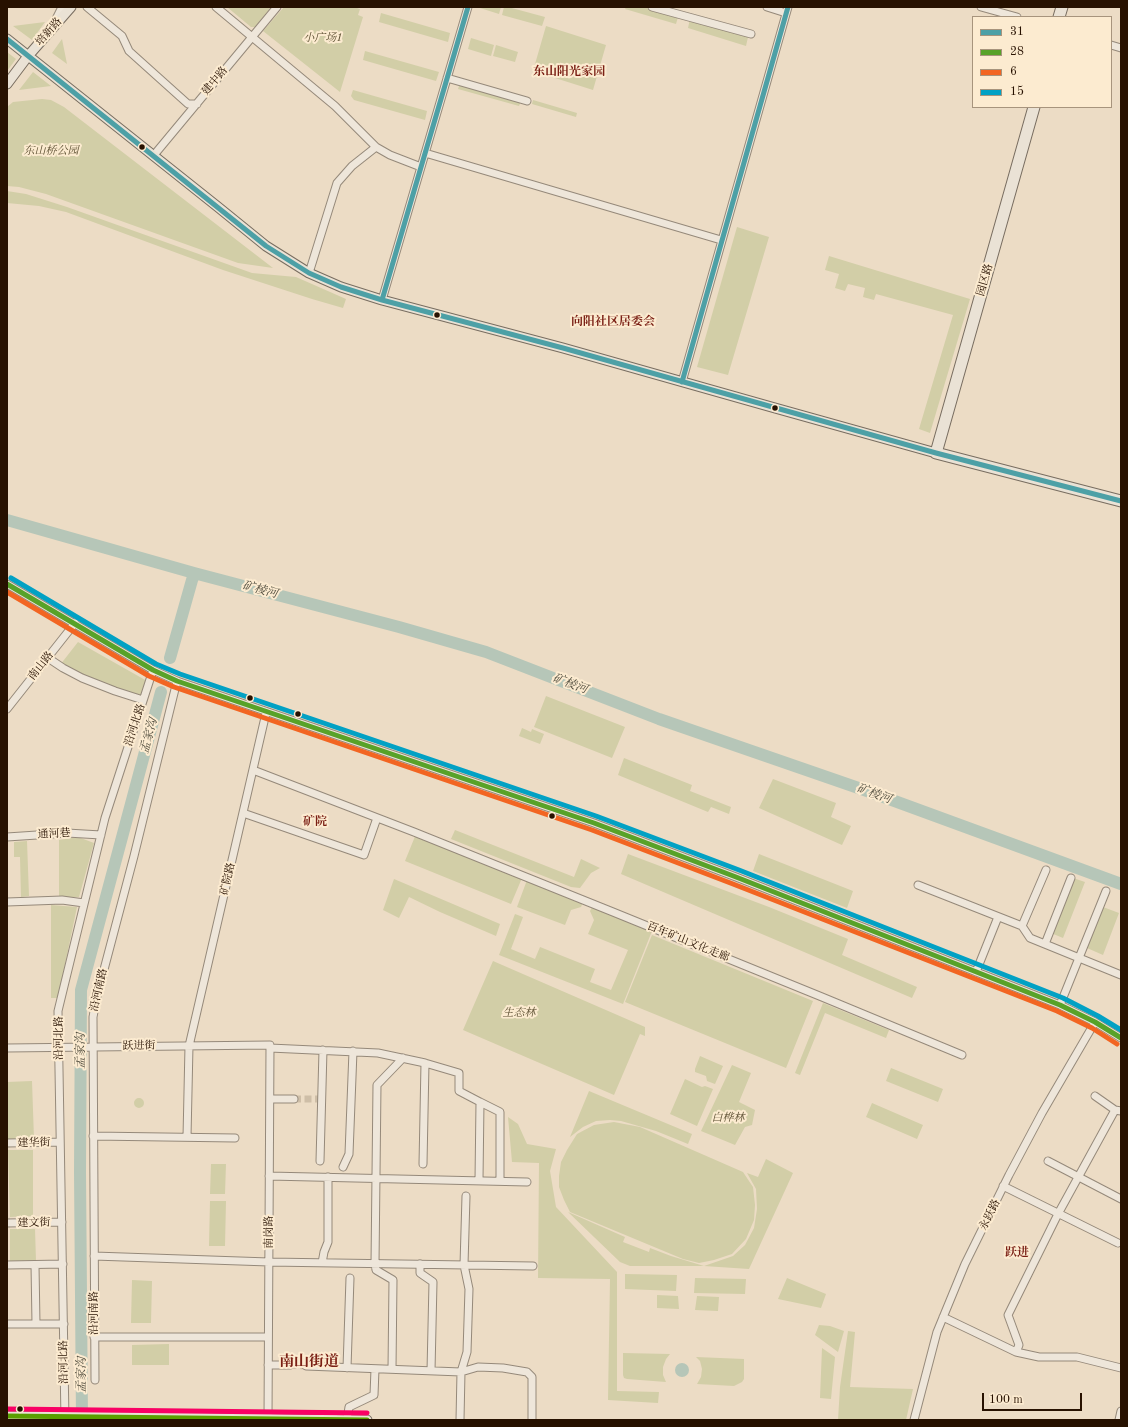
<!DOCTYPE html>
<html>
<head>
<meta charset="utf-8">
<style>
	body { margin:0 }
	#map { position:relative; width:1128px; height:1427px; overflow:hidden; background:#ecdcc5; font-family:"Old Standard TT",serif }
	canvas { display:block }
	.frame { position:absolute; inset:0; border:8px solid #271100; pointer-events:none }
	.legend { position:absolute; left:972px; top:16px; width:140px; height:92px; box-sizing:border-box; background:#fcebd0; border:1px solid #a7947d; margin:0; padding:5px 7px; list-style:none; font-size:12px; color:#271100 }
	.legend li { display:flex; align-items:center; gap:8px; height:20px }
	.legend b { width:20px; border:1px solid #a7947d }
	.scale { position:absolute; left:982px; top:1393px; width:100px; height:18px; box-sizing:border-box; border:2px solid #271100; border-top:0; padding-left:5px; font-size:12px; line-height:14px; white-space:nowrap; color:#271100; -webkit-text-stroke:3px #fcebd0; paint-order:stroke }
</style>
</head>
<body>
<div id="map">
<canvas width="1128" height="1427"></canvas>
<div class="frame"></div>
<ul class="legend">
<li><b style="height:5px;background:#4da0a6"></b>31</li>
<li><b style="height:5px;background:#58a229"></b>28</li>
<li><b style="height:5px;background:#f26522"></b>6</li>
<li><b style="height:5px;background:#02a1c4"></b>15</li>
</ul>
<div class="scale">100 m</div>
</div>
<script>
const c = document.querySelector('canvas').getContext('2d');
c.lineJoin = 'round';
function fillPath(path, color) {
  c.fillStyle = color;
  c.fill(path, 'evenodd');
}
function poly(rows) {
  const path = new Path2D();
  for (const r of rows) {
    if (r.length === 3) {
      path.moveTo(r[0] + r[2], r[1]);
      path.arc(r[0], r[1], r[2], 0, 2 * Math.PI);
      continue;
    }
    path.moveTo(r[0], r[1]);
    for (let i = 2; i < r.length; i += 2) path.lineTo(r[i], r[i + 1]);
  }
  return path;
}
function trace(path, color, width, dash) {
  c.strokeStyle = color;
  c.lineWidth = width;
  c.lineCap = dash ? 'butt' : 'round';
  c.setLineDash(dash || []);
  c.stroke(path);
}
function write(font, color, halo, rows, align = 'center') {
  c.font = font + ' "Old Standard TT","Noto Serif SC",serif';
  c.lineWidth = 4;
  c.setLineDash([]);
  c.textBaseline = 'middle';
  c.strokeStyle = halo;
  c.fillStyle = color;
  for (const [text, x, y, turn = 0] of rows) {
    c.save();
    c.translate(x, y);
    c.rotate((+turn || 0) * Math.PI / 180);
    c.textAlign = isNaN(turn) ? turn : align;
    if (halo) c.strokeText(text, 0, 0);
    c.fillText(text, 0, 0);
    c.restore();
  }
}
fillPath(poly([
	[227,7,271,7,255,27,251,27],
	[284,7,354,7,360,9,358,15,363,17,340,92,263,31],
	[480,7,501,7,499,14,480,8],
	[504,7,508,7,545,17,542,26,502,15],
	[626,7,643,7,678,17,676,24,625,9],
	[381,13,450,33,448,42,379,22],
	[690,19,748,37,746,46,688,28],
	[45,22,32,40,13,26],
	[546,26,606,45,593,90,533,71],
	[471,38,494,45,491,56,468,49],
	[62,39,67,64,52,53],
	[496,45,518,52,515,62,493,56],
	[365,51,439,72,436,81,363,60],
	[7,52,16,59,7,71],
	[33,72,51,86,19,90],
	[460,83,521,101,519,106,458,89],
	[353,90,427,111,425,120,354,100,351,96],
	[42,99,51,100,64,107,273,268,238,263,46,194,19,187,7,186,7,107,13,102],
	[533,100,577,113,576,117,532,104],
	[7,191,26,194,67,207,252,273,296,277,346,299,343,308,312,299,223,270,66,212,39,206,7,203],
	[737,227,769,237,728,375,697,367],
	[829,256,970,299,930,433,919,429,953,315,876,294,874,300,863,297,865,288,848,284,845,291,835,288,839,274,825,270],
	[78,642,147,681,141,699,82,676,60,665],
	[546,696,625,727,612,758,534,727],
	[522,728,531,732,532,729,544,734,540,744,519,736],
	[624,758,692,785,690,791,731,807,729,814,711,807,708,812,618,775],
	[773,779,836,803,831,817,851,826,842,845,759,808],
	[455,830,574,877,581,859,600,868,591,873,580,888,571,887,451,839],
	[416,834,522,878,511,904,405,861],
	[78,837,94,843,79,897,59,897,59,840],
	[27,841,29,896,21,897,20,857,14,857,14,842],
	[628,854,769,907,848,939,842,955,917,987,912,998,621,874],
	[759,854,853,891,847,908,753,871],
	[1073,878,1085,882,1063,938,1051,933],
	[394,879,500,924,496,936,440,912,409,897,399,918,383,910],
	[527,880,583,902,581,907,571,910,565,925,517,907],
	[51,905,77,907,58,998,51,998],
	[592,907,652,931,623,1004,499,955,515,914,523,917,511,949,535,959,540,947,595,969,590,982,611,990,628,950,588,934,594,920,590,911],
	[1103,907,1119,913,1103,955,1087,948],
	[652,935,813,1001,786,1068,625,1002],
	[493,961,645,1027,645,1036,640,1034,614,1095,463,1030],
	[823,1003,889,1030,886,1038,825,1013,800,1075,795,1073],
	[700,1056,723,1066,715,1084,707,1081,706,1076,695,1072,695,1069],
	[732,1065,751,1073,739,1102,755,1110,752,1125,745,1127,735,1145,701,1131],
	[891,1068,943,1089,938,1102,886,1081],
	[685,1079,702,1087,705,1086,713,1089,697,1126,670,1114],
	[32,1081,34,1139,8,1139,7,1082],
	[589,1091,692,1134,688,1144,656,1131,621,1121,610,1120,596,1121,583,1127,570,1137],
	[139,1103,5],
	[872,1103,923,1125,917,1139,866,1117],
	[508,1117,518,1124,527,1144,556,1149,550,1171,556,1207,617,1272,617,1391,659,1392,658,1403,608,1400,610,1279,538,1278,539,1163,512,1162],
	[614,1122,640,1127,743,1172,753,1187,755,1205,754,1220,746,1239,732,1254,714,1260,699,1263,683,1259,570,1212,564,1200,559,1187,559,1176,561,1162,567,1150,577,1134,594,1125],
	[8,1150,33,1150,33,1216,10,1217],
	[766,1159,793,1173,749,1269,704,1266,630,1266,620,1262,568,1212,625,1237,623,1242,649,1252,650,1248,671,1256,704,1266,733,1256,745,1245,754,1228,757,1209,756,1189,747,1173,758,1177],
	[211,1164,226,1164,225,1194,210,1194],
	[210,1201,226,1201,225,1246,209,1246],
	[10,1229,35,1229,36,1261,10,1261],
	[625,1274,677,1275,676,1291,625,1289],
	[695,1278,746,1279,745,1294,694,1293],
	[787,1278,826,1294,821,1308,778,1299],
	[132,1280,152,1281,151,1323,131,1323],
	[657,1295,678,1296,679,1309,657,1308],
	[697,1296,719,1297,718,1311,695,1310],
	[819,1325,830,1326,844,1331,838,1352,815,1335],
	[848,1331,855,1332,850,1387,913,1389,906,1420,838,1420,840,1387],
	[169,1344,169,1365,132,1365,132,1345],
	[822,1348,835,1357,831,1399,820,1398],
	[623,1353,670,1354,666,1359,663,1367,663,1375,666,1382,627,1379,624,1378,623,1375],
	[696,1357,744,1359,744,1379,742,1382,734,1386,697,1384,701,1377,702,1369,700,1361]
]), '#d2cea7');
fillPath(poly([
	[682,1370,7]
]), '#b6c6b8');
trace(poly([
	[7,520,194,573,399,627,486,652,659,719,870,792,1121,884],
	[170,658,194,573],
	[82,1420,80,1172,81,990,161,692]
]), '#b6c6b8', 12);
trace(poly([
	[294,1099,322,1099],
	[290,1365,306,1366]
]), '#cebea7', 7, [7, 3.5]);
const minor = poly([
	[87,7,122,36,129,51,188,104,197,104],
	[216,7,335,106,376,147,390,155,421,167],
	[652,7,751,34],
	[767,7,786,13],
	[981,7,1017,17],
	[54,23,62,7],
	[1111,45,1121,48],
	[447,78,527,101],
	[425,153,721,240],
	[154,155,277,7],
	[309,273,337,183,352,166,376,147],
	[382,300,468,7],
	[682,382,788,7],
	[7,584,153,670,177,681,594,823,736,877,1060,1005,1095,1022,1121,1038],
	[48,658,63,668,82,678,115,691,143,700],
	[7,709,75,623],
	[253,770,414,832,613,912,822,997,962,1055],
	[243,813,364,855,377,818],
	[7,837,67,833,101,835],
	[918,885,1022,926,1030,938,1121,975],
	[7,902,62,900,84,903],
	[1022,926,1046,870],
	[1045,944,1071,878],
	[976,972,998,917],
	[1060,1005,1106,891],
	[7,1048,270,1045,268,1420],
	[270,1048,378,1053,425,1063,459,1073,459,1091,480,1102,479,1180],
	[1095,1096,1115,1110,1121,1111],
	[270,1099,294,1099],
	[480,1102,500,1112,500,1181],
	[93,1136,235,1138],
	[187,1137,189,1046,266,713],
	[7,1143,60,1142],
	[320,1161,323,1050],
	[1048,1161,1121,1199],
	[423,1164,425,1063],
	[343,1167,349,1154,353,1051],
	[269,1176,527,1182],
	[1003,1186,1118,1243],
	[7,1223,62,1222],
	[94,1256,269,1262,533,1266],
	[322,1263,324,1252,328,1242,328,1177],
	[420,1264,420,1273,433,1282,431,1371],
	[7,1265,63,1264],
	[35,1265,36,1324],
	[943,1317,1016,1352,1019,1345,1008,1315,1058,1214,1115,1110],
	[7,1324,64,1324],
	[94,1337,268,1337],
	[1016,1352,1039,1357,1077,1357,1121,1368],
	[268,1365,290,1365],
	[306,1366,461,1372,478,1367,503,1368,527,1372,532,1377,532,1420],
	[347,1368,350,1278],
	[392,1369,393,1280,376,1270,375,1264,377,1085,403,1058],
	[95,1380,93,1017,97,996,134,856,177,681],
	[65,1420,58,1011,105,818,153,670],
	[347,1420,349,1407,374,1395,375,1369],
	[460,1420,461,1372,467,1352,469,1289,464,1265,466,1196],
	[914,1420,937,1332,965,1264,1009,1175,1042,1113,1095,1022],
	[1119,1420,1121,1411]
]);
const major = poly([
	[7,39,218,207,266,246,309,273,341,287,382,300,563,348,775,408,936,453],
	[7,84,28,56,71,7],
	[7,1416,58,1416],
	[104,1416,367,1420]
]);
const highway = poly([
	[1059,17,1062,7],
	[1034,107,936,453,1121,501]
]);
trace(minor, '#95897a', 9);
trace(major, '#786d60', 11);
trace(highway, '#786d60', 13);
trace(minor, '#eee6da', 7);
trace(major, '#eae2d5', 9);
trace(highway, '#eae2d5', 11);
const majorBridge = poly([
	[58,1416,104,1416]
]);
trace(majorBridge, '#786d60', 11, []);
trace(majorBridge, '#eae2d5', 9);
trace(poly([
	[7,39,266,246,309,273,341,287,382,300,563,348,936,453,1121,501],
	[382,300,468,7],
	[682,382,788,7]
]), '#4da0a6', 5);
trace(poly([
	[7,584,153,670,177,681,594,823,736,877,1060,1005,1095,1022,1121,1038]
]), '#58a229', 5);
trace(poly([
	[7,592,149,676,174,687,592,830,733,884,1057,1011,1092,1028,1117,1044]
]), '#f26522', 5);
trace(poly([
	[11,578,156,664,180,674,596,816,739,870,1063,998,1098,1016,1121,1030]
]), '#02a1c4', 5);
trace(poly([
	[7,1416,367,1420]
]), '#5a9f00', 5);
trace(poly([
	[7,1409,367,1413]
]), '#f90164', 5);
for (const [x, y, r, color] of [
	[142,147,3.5,"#271100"],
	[437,315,3.5,"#271100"],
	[775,408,3.5,"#271100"],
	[250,698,3.5,"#271100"],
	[298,714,3.5,"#271100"],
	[552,816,3.5,"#271100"],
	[20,1409,3.5,"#271100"]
]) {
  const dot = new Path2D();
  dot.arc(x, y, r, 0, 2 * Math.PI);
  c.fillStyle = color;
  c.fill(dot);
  trace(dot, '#fcebd0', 1.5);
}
write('11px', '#271100', '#fcebd0', [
	["培新路",49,32,-48],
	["建中路",215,81,-50],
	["园区路",985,280,-74],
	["南山路",41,666,-52],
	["沿河北路",135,725,-72],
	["通河巷",54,834,-3],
	["矿院路",228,879,-77],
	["百年矿山文化走廊",688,942,22],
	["沿河南路",99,990,-77],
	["沿河北路",59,1038,-90],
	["跃进街",139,1046,-1],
	["建华街",34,1143,-1],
	["永跃路",990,1215,-64],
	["建文街",34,1223,-1],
	["南岗路",269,1232,-90],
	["沿河南路",94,1313,-90],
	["沿河北路",64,1362,-91]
]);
write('italic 11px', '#5c4f32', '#fcebd0', [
	["小广场1",323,38],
	["东山桥公园",51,151],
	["生态林",519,1013],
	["白桦林",728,1118]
]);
write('bold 12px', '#7a1f14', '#fcebd0', [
	["东山阳光家园",569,72],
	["向阳社区居委会",613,322],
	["矿院",315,822],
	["跃进",1017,1253]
]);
write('italic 12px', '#514d3e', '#fcebd0', [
	["矿棱河",260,590,15],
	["矿棱河",570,684,21],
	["孟家沟",149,736,-75],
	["矿棱河",874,794,20],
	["孟家沟",81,1051,-90],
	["孟家沟",82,1375,-90]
]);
write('bold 15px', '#7a1f14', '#fcebd0', [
	["南山街道",309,1362]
]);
</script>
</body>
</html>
